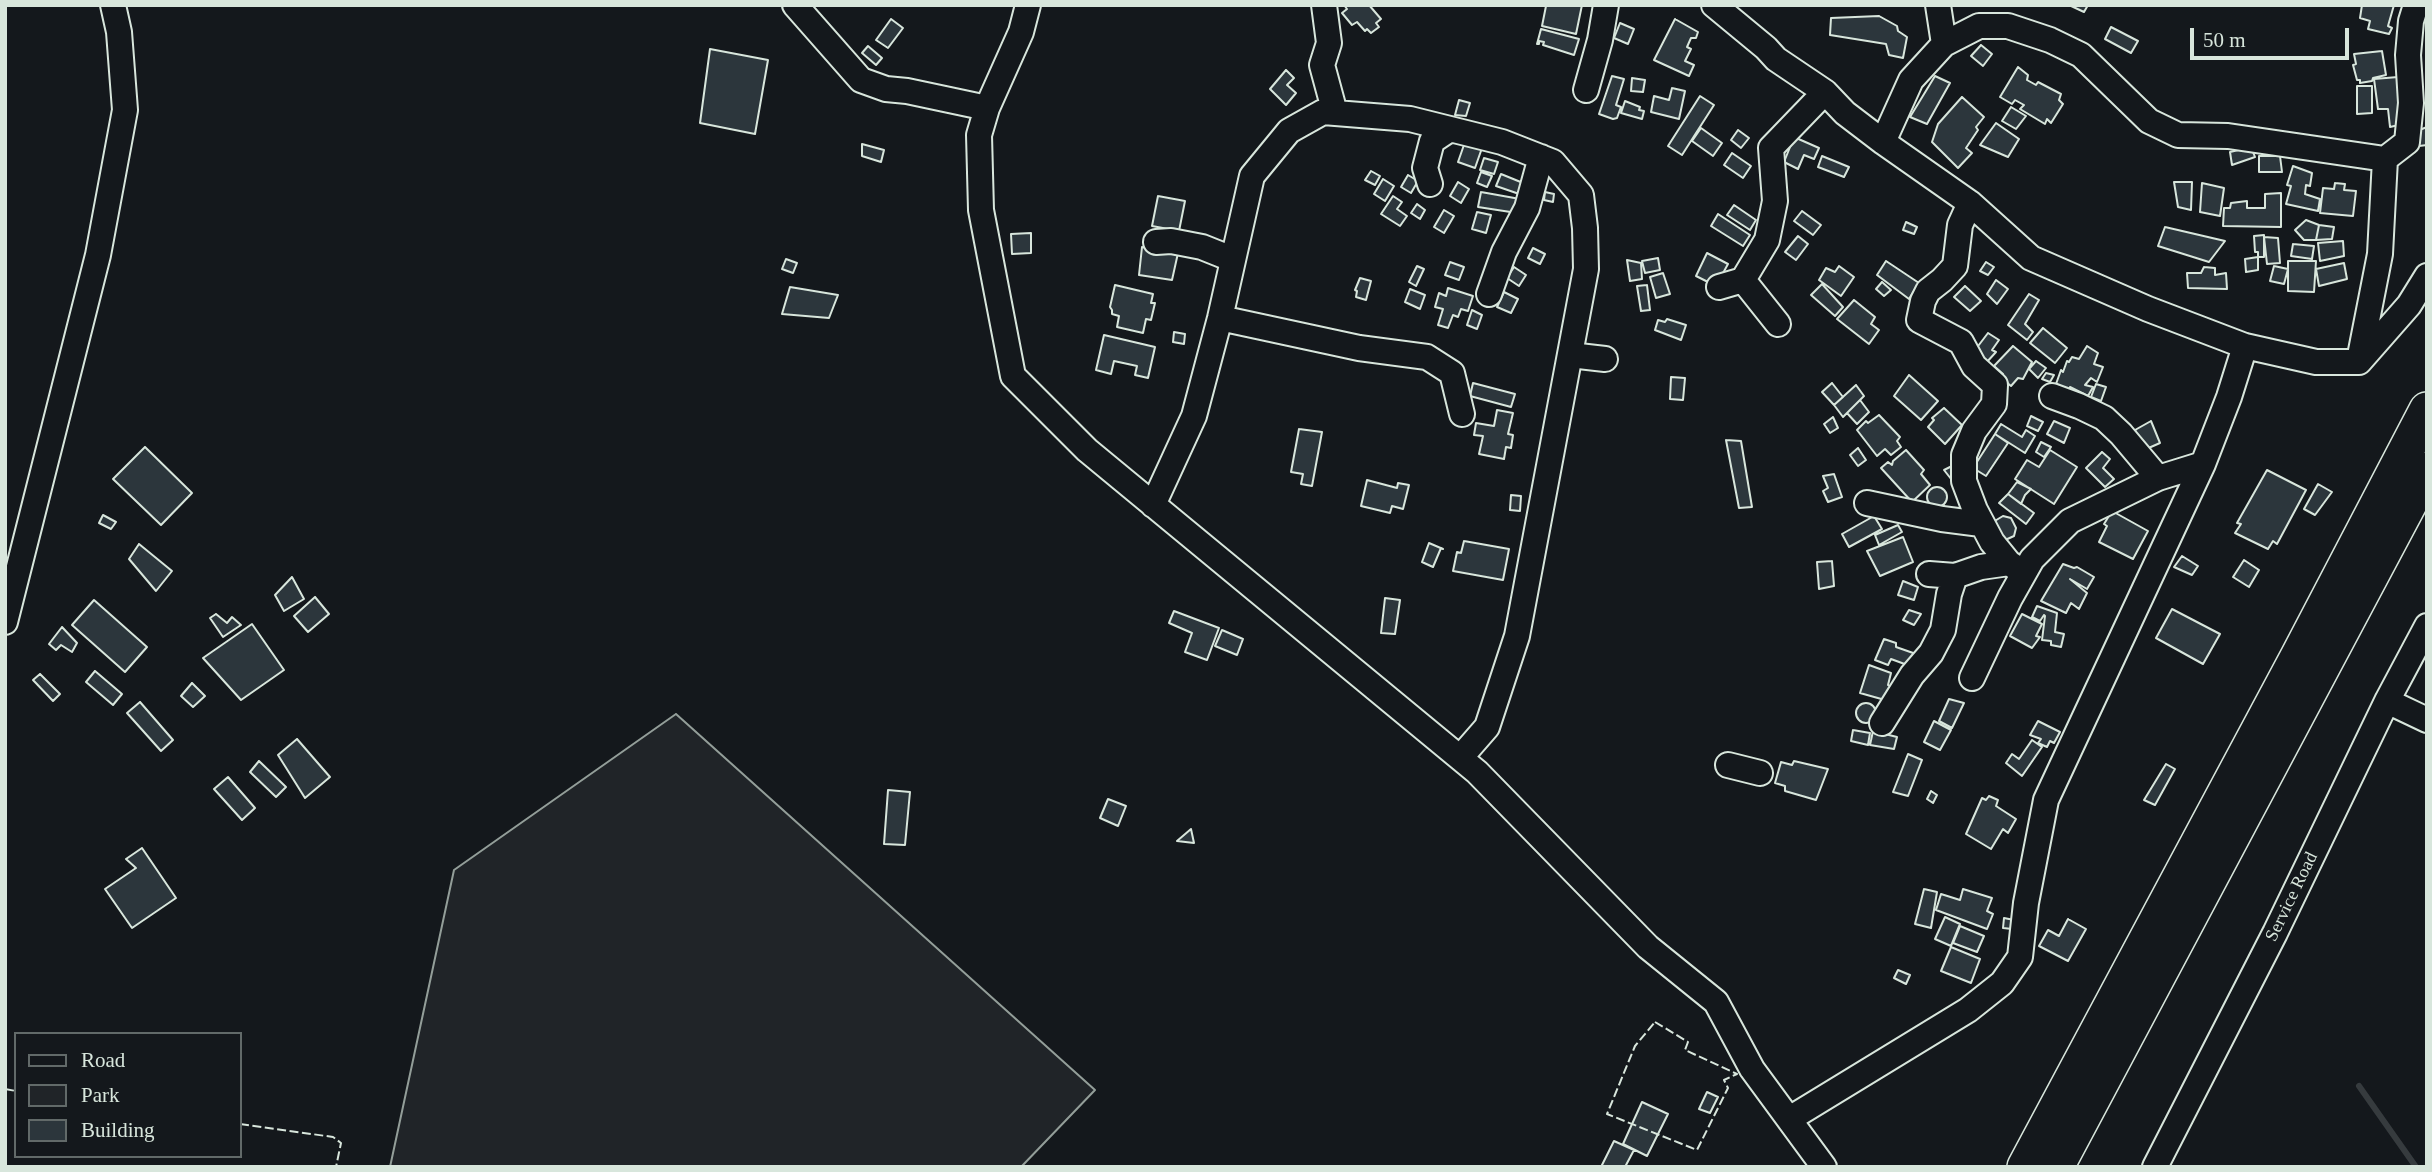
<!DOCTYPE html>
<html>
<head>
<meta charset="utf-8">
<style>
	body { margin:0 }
	#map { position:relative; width:2432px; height:1172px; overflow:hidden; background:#14181c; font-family:"Times New Roman",serif }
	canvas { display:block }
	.frame { position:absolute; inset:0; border:7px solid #d8e6dc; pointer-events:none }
	.legend { position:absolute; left:14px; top:1032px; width:228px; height:126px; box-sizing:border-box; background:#14181c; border:2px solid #626a69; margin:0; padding:9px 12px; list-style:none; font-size:21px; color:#d8e6dc }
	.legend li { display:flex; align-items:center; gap:14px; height:35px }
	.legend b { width:35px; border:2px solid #626a69 }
	.scale { position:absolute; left:2190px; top:28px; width:159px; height:32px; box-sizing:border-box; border:4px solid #d8e6dc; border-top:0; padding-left:9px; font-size:21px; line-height:24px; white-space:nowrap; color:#d8e6dc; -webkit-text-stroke:5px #14181c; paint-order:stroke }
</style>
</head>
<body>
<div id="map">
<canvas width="2432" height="1172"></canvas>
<div class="frame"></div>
<ul class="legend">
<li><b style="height:9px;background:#14181c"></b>Road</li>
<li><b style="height:19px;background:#202428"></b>Park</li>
<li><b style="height:19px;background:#2c363c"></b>Building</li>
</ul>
<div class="scale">50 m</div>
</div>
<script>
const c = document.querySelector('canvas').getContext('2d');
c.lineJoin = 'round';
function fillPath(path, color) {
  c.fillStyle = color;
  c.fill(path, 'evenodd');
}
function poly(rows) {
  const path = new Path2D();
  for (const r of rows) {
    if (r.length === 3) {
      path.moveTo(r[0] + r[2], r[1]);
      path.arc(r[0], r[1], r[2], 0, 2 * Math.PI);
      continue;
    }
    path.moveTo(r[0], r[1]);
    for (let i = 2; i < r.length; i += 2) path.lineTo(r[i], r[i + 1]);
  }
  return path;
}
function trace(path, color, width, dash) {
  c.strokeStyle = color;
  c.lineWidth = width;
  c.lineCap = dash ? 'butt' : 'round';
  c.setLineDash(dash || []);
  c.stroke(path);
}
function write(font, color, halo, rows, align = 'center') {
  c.font = font + ' "Times New Roman",serif';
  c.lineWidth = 5;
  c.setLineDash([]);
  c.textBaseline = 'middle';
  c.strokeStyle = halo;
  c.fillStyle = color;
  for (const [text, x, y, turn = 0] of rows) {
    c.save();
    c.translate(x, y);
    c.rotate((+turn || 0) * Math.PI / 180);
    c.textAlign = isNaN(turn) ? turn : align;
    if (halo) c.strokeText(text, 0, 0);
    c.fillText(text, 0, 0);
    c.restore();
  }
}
const green = poly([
	[676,714,1095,1090,1021,1167,390,1167,454,870,676,714]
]);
fillPath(green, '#202428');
trace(green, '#939e99', 2);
trace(poly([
	[2359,1086,2416,1167]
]), '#363b3e', 6);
const building = poly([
	[1344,5,1369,5,1381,19,1376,23,1379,27,1371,33,1367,29,1365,31,1357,22,1352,25,1342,13,1347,9,1344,5],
	[1543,5,1582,5,1576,34,1542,26,1546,6,1543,5],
	[2069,5,2088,5,2084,12,2069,5],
	[2362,5,2394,5,2388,26,2392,28,2389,34,2368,29,2370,21,2360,18,2362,5],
	[1879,16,1897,26,1898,31,1907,37,1903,58,1889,55,1886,44,1830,35,1831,18,1879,16],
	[891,19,903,28,888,48,876,40,891,19],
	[1675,19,1698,32,1696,38,1691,38,1687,47,1691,49,1685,61,1694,65,1689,76,1654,60,1675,19],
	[1620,23,1634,29,1628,44,1614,38,1620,23],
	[2111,27,2138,41,2131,53,2105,39,2111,27],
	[1541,29,1579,39,1574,55,1543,45,1544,42,1539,41,1539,44,1537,44,1541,29],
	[1981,45,1992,54,1983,66,1971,56,1981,45],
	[868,46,882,58,876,65,862,53,868,46],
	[710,49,768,60,755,134,700,123,710,49],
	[2382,51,2386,75,2373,78,2372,81,2360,83,2360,80,2357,80,2353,65,2356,64,2354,54,2382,51],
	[2018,67,2028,75,2027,80,2036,85,2038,82,2061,94,2059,100,2063,104,2051,123,2047,119,2045,124,2020,109,2024,105,2015,100,2012,104,2000,97,2018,67],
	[1286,70,1294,78,1287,85,1296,93,1286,105,1270,89,1286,70],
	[1612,76,1624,79,1616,105,1621,107,1617,118,1613,119,1599,114,1612,76],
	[1935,76,1950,83,1927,124,1910,117,1935,76],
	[2398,77,2403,124,2390,127,2388,109,2378,109,2374,79,2398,77],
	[1632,78,1645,80,1643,92,1631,91,1632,78],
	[2357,86,2372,86,2372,113,2357,114,2357,86],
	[1672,88,1685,91,1679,119,1651,112,1654,96,1669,100,1672,88],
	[1700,96,1714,105,1682,155,1668,146,1700,96],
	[1962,97,1984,117,1976,127,1978,130,1966,148,1972,153,1958,168,1932,142,1938,124,1962,97],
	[1459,100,1470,103,1466,116,1455,115,1459,100],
	[1625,101,1640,107,1639,110,1644,111,1642,119,1621,113,1625,101],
	[2011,107,2026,116,2016,129,2002,121,2011,107],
	[1996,123,2019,139,2008,157,1980,145,1996,123],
	[2427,127,2427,145,2419,146,2417,131,2427,127],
	[1701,128,1722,143,1713,156,1692,141,1701,128],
	[1738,130,1749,138,1741,148,1731,140,1738,130],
	[1794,137,1819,148,1814,159,1804,155,1798,169,1784,162,1794,137],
	[1465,142,1482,148,1475,168,1458,162,1465,142],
	[862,144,884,150,881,162,862,156,862,144],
	[2251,147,2255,157,2232,165,2230,152,2251,147],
	[1732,153,1751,166,1743,178,1724,165,1732,153],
	[1822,156,1849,167,1844,177,1818,167,1822,156],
	[2259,156,2280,156,2282,172,2259,172,2259,156],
	[1484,158,1498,162,1494,174,1480,170,1484,158],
	[2293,166,2312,173,2310,186,2306,185,2305,194,2320,199,2318,211,2286,204,2291,186,2287,185,2293,166],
	[1371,171,1380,176,1375,185,1365,180,1371,171],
	[1481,172,1492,176,1487,187,1477,183,1481,172],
	[1501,174,1528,185,1525,196,1496,186,1501,174],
	[1408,175,1418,181,1411,193,1401,187,1408,175],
	[1383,179,1394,186,1385,201,1374,194,1383,179],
	[1458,182,1469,189,1461,203,1450,196,1458,182],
	[2174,182,2192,182,2191,210,2178,207,2174,182],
	[2202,183,2224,188,2220,216,2200,212,2202,183],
	[2335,183,2345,184,2344,190,2356,191,2353,216,2320,213,2323,188,2334,189,2335,183],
	[1481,192,1520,199,1517,213,1478,207,1481,192],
	[1545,192,1554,194,1553,202,1544,200,1545,192],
	[2281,193,2281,227,2223,226,2224,208,2230,208,2231,203,2247,201,2247,208,2265,208,2265,194,2281,193],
	[1158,196,1185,201,1179,231,1152,226,1158,196],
	[1393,196,1402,202,1397,209,1407,216,1400,226,1381,214,1393,196],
	[1417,204,1425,210,1420,219,1411,213,1417,204],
	[1734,205,1756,220,1750,230,1727,215,1734,205],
	[1444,210,1454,216,1444,233,1434,227,1444,210],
	[1802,211,1821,225,1813,235,1794,221,1802,211],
	[1477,212,1491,215,1486,233,1472,229,1477,212],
	[1718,214,1750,235,1743,246,1711,226,1718,214],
	[2306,220,2319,225,2316,240,2304,240,2295,230,2306,220],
	[1906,222,1917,227,1914,234,1903,230,1906,222],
	[2319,225,2334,227,2332,239,2316,240,2319,225],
	[2165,227,2225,241,2209,262,2158,246,2165,227],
	[1031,233,1031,253,1012,254,1011,234,1031,233],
	[2264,235,2264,257,2258,257,2258,252,2255,252,2254,236,2264,235],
	[1798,236,1808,244,1796,260,1785,252,1798,236],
	[2264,237,2278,238,2280,263,2267,264,2264,237],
	[2343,241,2344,256,2320,261,2318,243,2343,241],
	[2293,244,2314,246,2312,259,2291,256,2293,244],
	[1142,247,1178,253,1172,280,1139,275,1142,247],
	[1533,248,1545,254,1540,264,1528,258,1533,248],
	[1707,253,1728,264,1716,286,1696,276,1707,253],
	[2258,257,2258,270,2246,272,2245,259,2258,257],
	[1658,258,1660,270,1645,273,1642,261,1658,258],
	[786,259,797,263,793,273,782,269,786,259],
	[1627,260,1641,263,1642,279,1630,281,1627,260],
	[1886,261,1919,283,1909,299,1877,275,1886,261],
	[2288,261,2316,261,2314,292,2288,291,2288,261],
	[1450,262,1464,267,1459,280,1445,275,1450,262],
	[1986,262,1994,267,1988,275,1980,271,1986,262],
	[2344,263,2347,279,2319,286,2316,269,2344,263],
	[1417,266,1424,269,1416,286,1409,282,1417,266],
	[1839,266,1854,277,1841,296,1819,280,1826,268,1835,272,1839,266],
	[2274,266,2288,269,2284,284,2270,281,2274,266],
	[1514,267,1526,275,1519,286,1507,278,1514,267],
	[2204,267,2215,268,2215,275,2226,273,2227,289,2188,288,2187,273,2201,273,2204,267],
	[1663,273,1670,294,1656,298,1650,277,1663,273],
	[1360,278,1371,281,1366,300,1356,297,1357,291,1355,290,1360,278],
	[1996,280,2008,289,1997,304,1987,294,1996,280],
	[1882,282,1891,290,1884,296,1876,289,1882,282],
	[1822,284,1843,307,1835,316,1811,295,1822,284],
	[1115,285,1153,294,1151,303,1155,303,1151,320,1146,319,1143,333,1117,327,1119,316,1112,314,1112,310,1110,307,1115,285],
	[1647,285,1650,310,1641,311,1637,286,1647,285],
	[1965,286,1981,301,1970,311,1954,297,1965,286],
	[790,287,838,295,829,318,782,314,790,287],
	[1448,288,1473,296,1468,311,1461,309,1458,317,1453,315,1448,328,1438,325,1443,309,1435,307,1439,293,1446,296,1448,288],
	[1410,289,1425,295,1420,309,1405,302,1410,289],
	[1504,292,1518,299,1511,313,1497,307,1504,292],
	[2029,294,2039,300,2025,324,2033,332,2027,340,2008,325,2029,294],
	[1854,300,1875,317,1871,324,1879,330,1869,344,1837,319,1854,300],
	[1472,310,1482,315,1477,329,1467,325,1472,310],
	[1667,319,1686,325,1681,340,1655,330,1658,320,1665,322,1667,319],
	[2043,328,2067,348,2055,363,2030,343,2043,328],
	[1174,332,1185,334,1184,344,1173,342,1174,332],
	[1988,333,1999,340,1992,350,1996,352,1986,363,1972,354,1988,333],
	[1104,335,1155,347,1148,378,1135,375,1137,366,1114,361,1111,374,1096,370,1104,335],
	[2013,346,2032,362,2023,379,2018,378,2011,386,2000,377,2003,374,1994,366,2013,346],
	[2087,346,2098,353,2094,364,2103,367,2097,382,2091,378,2085,385,2093,387,2088,396,2070,387,2069,390,2056,384,2061,370,2063,372,2067,361,2069,362,2072,357,2079,359,2087,346],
	[2036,361,2046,368,2038,378,2029,369,2036,361],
	[2046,373,2054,375,2050,382,2042,379,2046,373],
	[1909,375,1938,401,1921,420,1894,396,1909,375],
	[1671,377,1685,378,1683,400,1670,399,1671,377],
	[1473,383,1515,394,1511,407,1470,396,1473,383],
	[1832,383,1843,397,1834,405,1822,392,1832,383],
	[2096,384,2106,387,2101,401,2091,397,2096,384],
	[1856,385,1864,396,1843,417,1834,405,1856,385],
	[1860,400,1869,412,1857,424,1847,413,1860,400],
	[1944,408,1962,425,1945,444,1928,427,1934,420,1932,418,1944,408],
	[1497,410,1513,413,1508,434,1513,435,1511,448,1506,447,1504,459,1479,454,1483,436,1474,435,1476,423,1494,426,1497,410],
	[1879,415,1900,437,1897,441,1901,447,1891,455,1885,449,1877,456,1857,430,1866,421,1868,423,1879,415],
	[2031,416,2043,422,2038,431,2027,426,2031,416],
	[1833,417,1838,428,1830,433,1824,424,1833,417],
	[2054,421,2070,428,2064,443,2047,434,2054,421],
	[2151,421,2160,443,2144,450,2135,430,2151,421],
	[2001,424,2022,437,2026,430,2035,436,2025,453,1995,434,2001,424],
	[1299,429,1322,432,1312,486,1301,484,1303,474,1291,472,1299,429],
	[1995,434,2008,443,1986,476,1973,468,1995,434],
	[1726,440,1741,441,1752,507,1739,508,1726,440],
	[2041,442,2051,447,2044,457,2036,452,2041,442],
	[145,447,192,493,161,525,113,479,145,447],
	[1858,448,1866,460,1858,466,1850,455,1858,448],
	[1906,450,1924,470,1921,474,1930,485,1912,502,1881,468,1888,462,1892,465,1893,461,1906,450],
	[2050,450,2077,467,2054,504,2015,479,2027,460,2039,467,2050,450],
	[2102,452,2110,459,2103,468,2114,479,2105,487,2086,468,2102,452],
	[1952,466,1955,484,1944,470,1952,466],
	[2267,470,2306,490,2277,544,2273,541,2268,549,2235,533,2241,524,2237,523,2267,470],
	[1834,474,1842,497,1828,502,1823,491,1828,488,1823,476,1834,474],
	[1367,480,1397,488,1398,483,1409,485,1403,509,1392,506,1390,513,1361,506,1367,480],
	[2017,482,2031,489,2025,495,2021,504,2008,494,2017,482],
	[2318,484,2332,492,2315,515,2304,509,2318,484],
	[1937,497,10],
	[2008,494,2034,513,2026,524,1999,503,2008,494],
	[1511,495,1521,496,1520,511,1510,510,1511,495],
	[2112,511,2148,531,2133,559,2099,542,2107,526,2104,524,2112,511],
	[103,515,116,522,111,529,99,523,103,515],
	[1874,516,1882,529,1849,547,1842,534,1874,516],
	[2003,516,2011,518,2016,528,2014,536,2003,541,1993,522,2003,516],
	[1898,525,1902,532,1879,545,1875,535,1898,525],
	[1903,537,1913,562,1880,576,1867,551,1903,537],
	[1464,541,1509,549,1503,580,1453,571,1457,552,1461,553,1464,541],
	[1429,543,1443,549,1441,548,1433,567,1422,562,1429,543],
	[139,544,172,571,156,591,129,559,139,544],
	[2182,556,2198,566,2192,575,2174,567,2182,556],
	[2244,560,2259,570,2249,587,2233,577,2244,560],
	[1832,561,1834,586,1819,589,1817,562,1832,561],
	[2063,564,2074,568,2077,567,2094,577,2087,589,2070,579,2087,593,2079,609,2071,603,2066,613,2041,601,2063,564],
	[292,577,304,599,284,611,275,595,292,577],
	[1903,581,1918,587,1914,600,1898,595,1903,581],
	[315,597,329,614,308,632,294,616,315,597],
	[1385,598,1400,600,1395,634,1381,633,1385,598],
	[94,600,147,647,125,672,72,625,94,600],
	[2037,606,2057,613,2055,632,2064,634,2061,647,2051,645,2051,641,2042,640,2045,616,2044,615,2040,621,2032,617,2037,606],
	[2172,609,2220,634,2203,664,2156,638,2172,609],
	[1909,610,1921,614,1914,625,1903,620,1909,610],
	[1174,611,1219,628,1207,660,1185,652,1192,633,1169,623,1174,611],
	[216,614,227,623,232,617,241,625,223,637,210,618,216,614],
	[2022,614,2042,624,2036,636,2040,637,2032,648,2010,636,2022,614],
	[252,624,284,670,241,700,203,658,252,624],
	[62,627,77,643,72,652,61,645,56,650,49,644,62,627],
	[1222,630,1243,639,1237,655,1215,646,1222,630],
	[1884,639,1896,643,1896,647,1916,654,1910,666,1891,659,1888,665,1875,660,1884,639],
	[1869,665,1891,673,1888,685,1896,688,1892,702,1860,693,1869,665],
	[95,671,122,694,113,705,86,682,95,671],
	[40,674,60,694,53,701,33,680,40,674],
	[192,683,205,696,193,707,181,696,192,683],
	[1949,699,1964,703,1952,728,1939,721,1949,699],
	[140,702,173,740,161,751,127,713,140,702],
	[1866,713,10],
	[1934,721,1951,730,1940,750,1924,742,1934,721],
	[2038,721,2060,732,2054,743,2050,741,2047,747,2038,743,2041,739,2030,735,2038,721],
	[1853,730,1870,733,1868,745,1851,741,1853,730],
	[1873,731,1897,737,1894,749,1870,745,1873,731],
	[297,739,330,777,305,798,278,755,297,739],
	[2032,740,2042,747,2022,776,2006,763,2012,754,2019,759,2032,740],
	[1908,754,1922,760,1908,796,1893,792,1908,754],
	[259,761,286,787,276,797,250,772,259,761],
	[1794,761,1828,769,1816,800,1785,791,1785,786,1775,783,1781,762,1792,765,1794,761],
	[2166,764,2175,769,2155,805,2144,800,2166,764],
	[228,777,255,808,242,820,214,789,228,777],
	[888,790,910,792,905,845,884,844,888,790],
	[1931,791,1937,795,1933,803,1927,799,1931,791],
	[1989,796,1998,800,1996,806,2016,819,2008,833,2003,829,1991,849,1966,834,1982,798,1986,800,1989,796],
	[1108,799,1126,806,1118,826,1100,818,1108,799],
	[1191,829,1194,843,1177,841,1191,829],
	[142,848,176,898,132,928,105,889,136,868,126,859,142,848],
	[1924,889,1937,892,1931,928,1915,924,1924,889],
	[1963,889,1992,898,1987,911,1993,914,1987,929,1936,910,1941,894,1960,900,1963,889],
	[1945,917,1960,924,1951,946,1935,939,1945,917],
	[2004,918,2014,920,2012,929,2003,928,2004,918],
	[2068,919,2086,929,2068,961,2039,946,2048,930,2059,936,2068,919],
	[1960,926,1984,936,1977,952,1953,943,1960,926],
	[1951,947,1980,959,1971,983,1941,971,1951,947],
	[1898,970,1910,975,1906,984,1894,978,1898,970],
	[1707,1092,1718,1097,1710,1113,1699,1109,1707,1092],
	[1642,1102,1668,1114,1647,1156,1623,1144,1642,1102],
	[1614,1141,1634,1150,1625,1167,1601,1167,1614,1141]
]);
fillPath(building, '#2c363c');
trace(building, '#d8e6dc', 2);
const minor = poly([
	[795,5,861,80,886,89,907,91,987,108],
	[1028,5,1021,32,987,108,979,135,981,210,1013,376,1087,450,1477,772,1648,947,1716,1002,1752,1069,1824,1167],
	[1324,5,1329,43,1322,65,1335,113],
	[1714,5,1766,48,1776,59,1825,92,1845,113,1883,142,1970,203,2031,258,2148,309,2245,346,2316,362,2359,362,2409,305,2427,276],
	[1938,5,1944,44],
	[1586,90,1600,40,1606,5],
	[1883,142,1911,80,1944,44,1979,26,2008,26,2050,40,2081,55,2149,121,2178,135,2228,136,2385,159],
	[1430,184,1425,168,1432,141,1450,129],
	[1970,203,1960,225,1955,266,1942,280,1928,291,1923,301,1919,320,1961,342,1974,366,1995,385,1994,404,1974,431,1964,455,1964,481,1975,510,1992,542,2009,563,2024,573],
	[1156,242,1171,241,1202,247,1232,259],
	[1719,287,1743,280],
	[1489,294,1504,252,1527,208,1541,157],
	[1220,318,1359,348,1427,357,1452,373,1462,414],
	[1778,324,1743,280,1767,240,1775,201,1771,148,1825,92],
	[1570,355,1605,359],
	[2359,361,2380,254,2385,159,2407,142,2411,103,2408,55,2411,21,2416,5],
	[2052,396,2079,406,2104,418,2121,434,2158,478],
	[1867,503,1942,519,1981,524],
	[1153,505,1194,416,1220,318,1252,176,1289,131,1323,112,1410,119,1502,142,1553,162,1581,195,1585,228,1586,269,1517,636,1487,727,1460,758],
	[1929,574,1955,576,1981,567,2009,563],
	[5,622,98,255,125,110,119,32,113,5],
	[1972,678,2010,598,2032,559,2070,521,2158,478,2203,464],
	[2387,701,2427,720],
	[1882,723,1912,675,1931,653,1943,630,1949,594,1955,576],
	[1728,765,1760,773],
	[1791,1118,1968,1010,2002,983,2020,957,2026,903,2046,800,2203,464,2229,397,2245,346],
	[2155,1167,2275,933,2387,701,2427,626]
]);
const highway = poly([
	[2025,1167,2299,655,2427,410],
	[2056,1167,2427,470]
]);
trace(minor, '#d8e6dc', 28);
trace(highway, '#d8e6dc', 38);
trace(minor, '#14181c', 24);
trace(highway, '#14181c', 35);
trace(poly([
	[1655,1022,1688,1042,1685,1050,1737,1074,1724,1080,1728,1088,1697,1150,1607,1114,1635,1046,1655,1022],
	[5,1089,16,1091],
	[240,1124,333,1137,341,1143,336,1167]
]), '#d8e6dc', 2, [9, 3.5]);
write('18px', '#d8e6dc', '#14181c', [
	["Service Road",2292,897,-64]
]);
</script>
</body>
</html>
